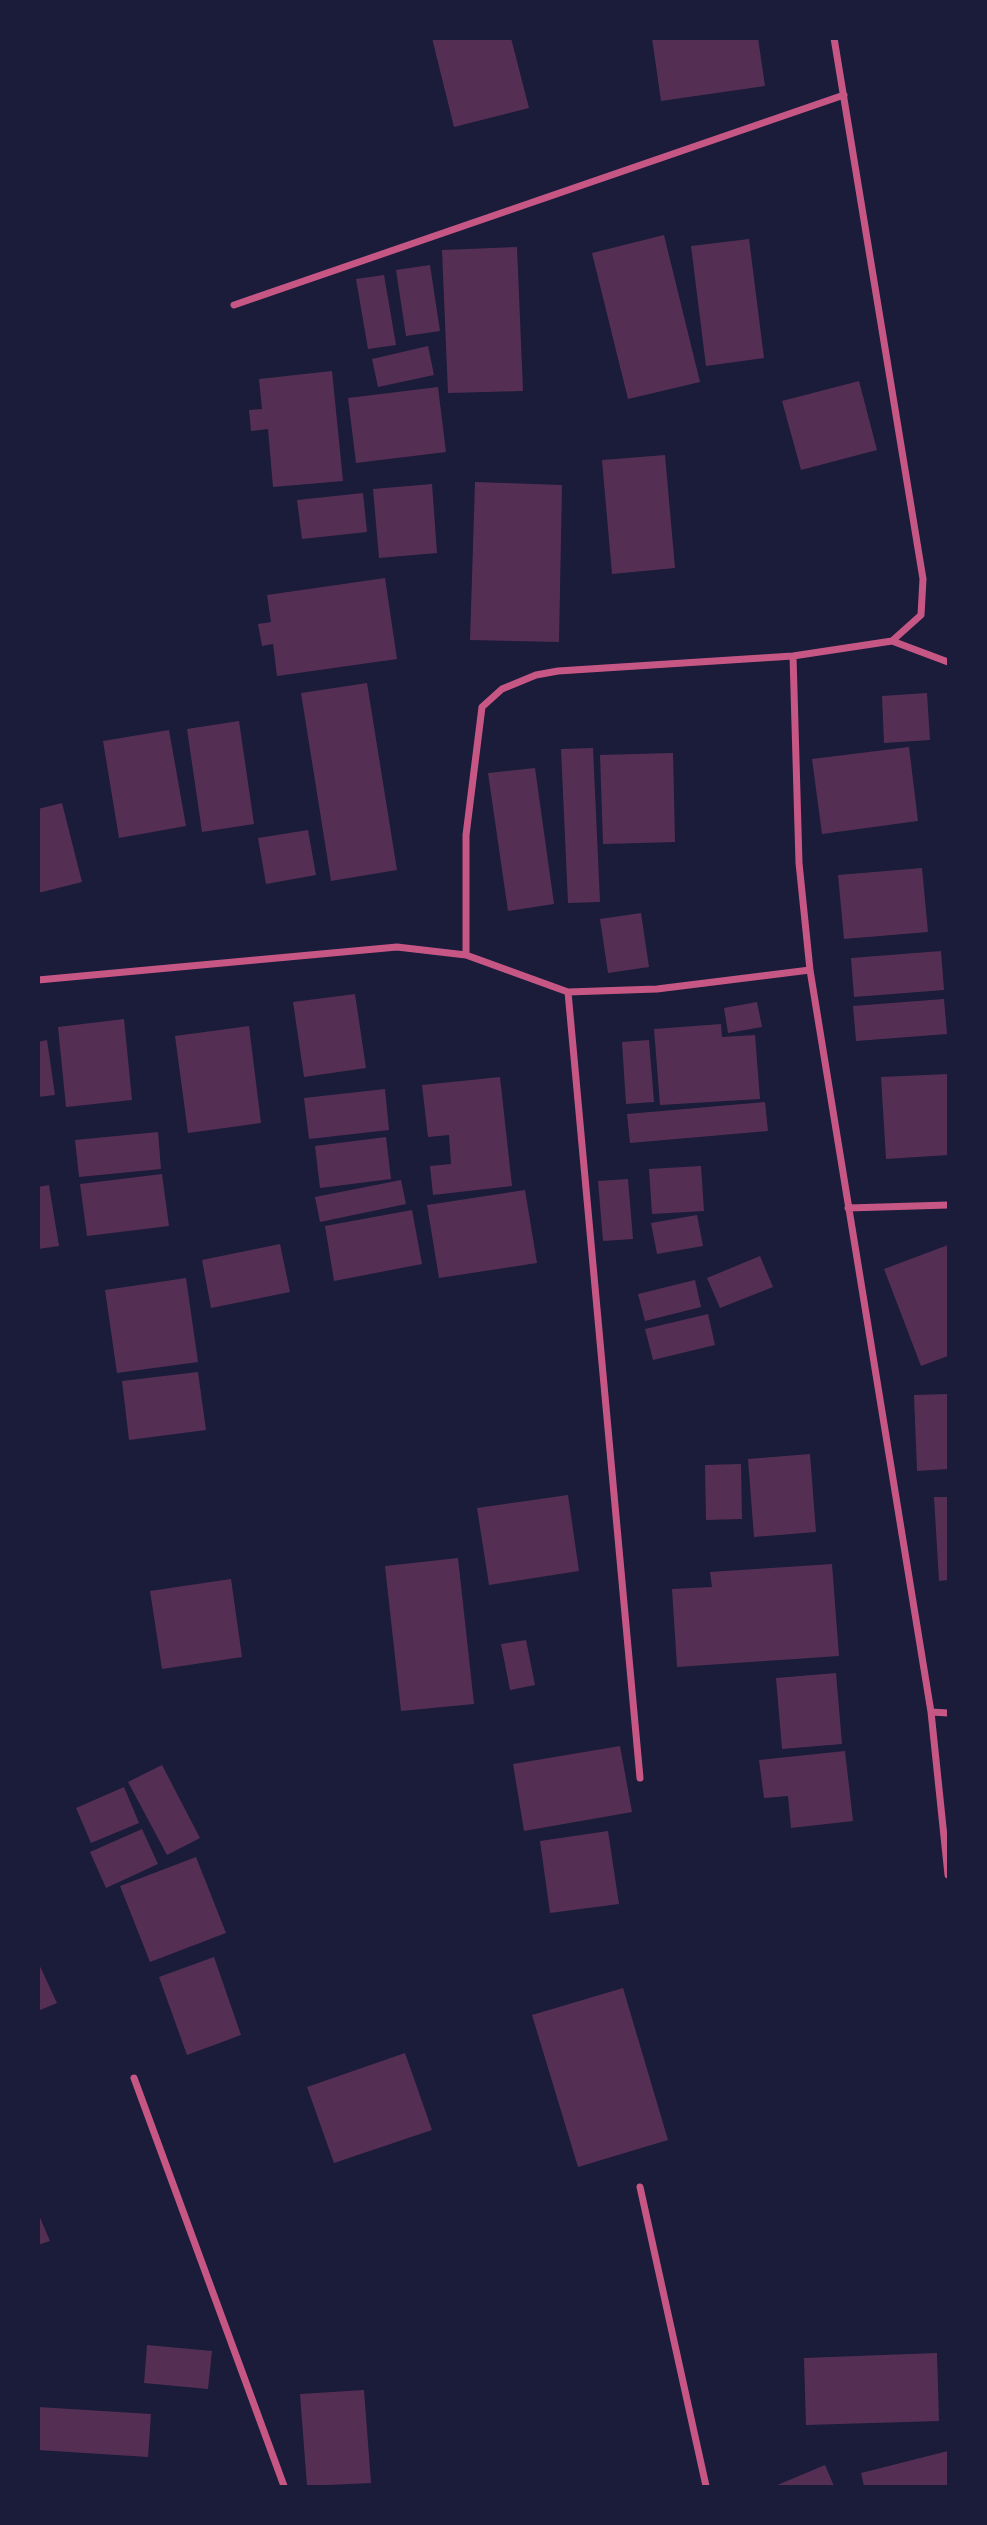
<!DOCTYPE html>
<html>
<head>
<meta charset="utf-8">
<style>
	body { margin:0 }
	#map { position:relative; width:987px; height:2525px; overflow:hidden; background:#1b1b3a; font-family:Rubik,sans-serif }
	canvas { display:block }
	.frame { position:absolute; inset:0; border:40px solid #1b1b3a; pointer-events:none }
</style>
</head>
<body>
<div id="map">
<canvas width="987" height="2525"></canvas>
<div class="frame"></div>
</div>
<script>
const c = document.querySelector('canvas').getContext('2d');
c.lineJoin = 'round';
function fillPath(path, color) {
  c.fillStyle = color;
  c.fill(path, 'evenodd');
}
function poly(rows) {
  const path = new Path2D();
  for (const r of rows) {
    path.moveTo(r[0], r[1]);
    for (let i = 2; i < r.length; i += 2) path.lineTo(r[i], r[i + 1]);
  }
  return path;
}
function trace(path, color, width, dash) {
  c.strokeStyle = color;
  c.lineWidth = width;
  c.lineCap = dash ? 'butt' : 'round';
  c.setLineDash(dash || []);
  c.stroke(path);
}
fillPath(poly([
	[432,38,511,38,529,108,454,127],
	[652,38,758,38,765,86,661,101],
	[664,235,700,382,628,399,592,253],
	[749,239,764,358,706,366,691,246],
	[517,247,523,391,448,393,442,250],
	[430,265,440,331,406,336,396,270],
	[384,275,396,345,368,349,356,279],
	[428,346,434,375,378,387,372,359],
	[332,371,343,481,273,487,268,429,251,431,249,410,262,409,259,379],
	[859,381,877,450,801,470,782,401],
	[438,387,446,452,356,463,348,398],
	[665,455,675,568,612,574,602,460],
	[475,482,562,485,559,642,470,640],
	[432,484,437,553,379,558,373,489],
	[363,493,367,532,302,539,297,500],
	[385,578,397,659,277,676,273,644,262,646,258,624,271,622,267,595],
	[367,683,397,870,331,881,301,693],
	[927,693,930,740,884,743,882,696],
	[239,721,254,824,202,832,187,729],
	[169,730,186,826,119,838,103,741],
	[909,747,918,821,822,834,812,759],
	[593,748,600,902,568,903,561,749],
	[673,753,675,842,603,844,600,755],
	[535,768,554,904,508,911,488,773],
	[62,803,82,882,38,893,38,809],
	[308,830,316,875,266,884,258,838],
	[922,868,928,932,844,939,838,875],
	[641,913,649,967,608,973,600,919],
	[941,951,944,990,854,997,851,958],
	[355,994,366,1068,304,1077,293,1002],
	[944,999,947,1034,856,1041,853,1006],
	[757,1002,762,1027,728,1033,724,1008],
	[124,1019,132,1100,66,1107,58,1027],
	[721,1024,722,1037,755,1035,760,1099,660,1105,654,1029],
	[249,1026,261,1123,188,1133,175,1036],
	[47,1040,55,1095,38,1097,38,1042],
	[649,1040,654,1102,626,1104,622,1042],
	[948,1074,948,1155,886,1159,881,1077],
	[500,1077,512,1186,433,1195,430,1166,451,1164,449,1135,428,1137,422,1085],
	[385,1089,389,1130,309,1139,304,1098],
	[765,1102,768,1131,630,1143,627,1114],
	[158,1132,161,1169,79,1177,75,1140],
	[386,1137,391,1179,320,1188,315,1146],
	[701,1166,704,1211,652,1214,649,1169],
	[162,1174,169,1226,87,1236,80,1184],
	[628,1179,633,1239,603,1241,598,1181],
	[401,1180,406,1204,320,1222,315,1197],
	[49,1185,59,1246,38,1249,38,1187],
	[525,1190,537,1263,439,1278,427,1205],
	[412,1210,422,1264,334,1281,325,1226],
	[697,1215,703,1246,657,1254,651,1223],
	[280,1244,290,1292,211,1308,202,1260],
	[948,1245,948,1356,921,1366,884,1269],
	[760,1256,773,1287,720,1308,707,1278],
	[186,1278,198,1362,117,1373,105,1290],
	[695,1280,701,1307,645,1321,638,1294],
	[708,1314,715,1345,653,1360,645,1329],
	[198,1372,206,1430,129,1440,122,1381],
	[948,1394,948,1469,917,1471,914,1395],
	[810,1454,816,1532,754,1537,748,1459],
	[741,1464,742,1519,706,1520,705,1465],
	[568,1495,579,1571,489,1585,477,1508],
	[934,1497,948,1497,948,1580,939,1581],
	[458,1558,474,1704,401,1711,385,1566],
	[832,1564,839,1656,677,1667,672,1589,712,1587,710,1572],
	[231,1579,242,1657,162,1669,150,1591],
	[526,1640,535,1685,510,1690,501,1644],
	[836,1673,842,1744,782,1749,776,1678],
	[620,1746,632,1812,524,1831,513,1764],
	[845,1751,853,1821,791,1828,788,1796,764,1798,759,1760],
	[162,1765,200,1838,167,1855,128,1782],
	[124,1787,139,1823,91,1843,76,1808],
	[142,1829,158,1864,106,1888,90,1852],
	[608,1831,619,1904,550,1913,540,1841],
	[196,1857,226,1933,150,1962,120,1886],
	[214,1957,241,2035,187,2055,159,1977],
	[38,1962,57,2003,38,2011],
	[623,1988,668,2140,578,2167,532,2015],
	[405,2053,432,2130,334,2163,307,2087],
	[38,2213,50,2241,38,2245],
	[147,2345,212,2351,208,2389,144,2383],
	[937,2353,939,2421,806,2425,804,2358],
	[364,2390,371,2483,307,2486,300,2394],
	[38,2407,151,2414,148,2457,38,2450],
	[948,2451,948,2486,864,2486,861,2473],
	[825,2465,834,2486,775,2486]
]), '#542f53');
trace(poly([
	[234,305,844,95],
	[892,641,948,662],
	[793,656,799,863,810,970,931,1712,948,1713],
	[466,955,466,835,482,707,502,689,536,675,558,671,793,656,892,641,921,615,923,579,834,38],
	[38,980,397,947,466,955,568,992,657,989,810,970],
	[568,992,640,1778],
	[848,1208,948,1205],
	[931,1712,948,1875],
	[134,2078,284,2486],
	[640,2187,706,2486]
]), '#c65784', 7);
</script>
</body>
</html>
